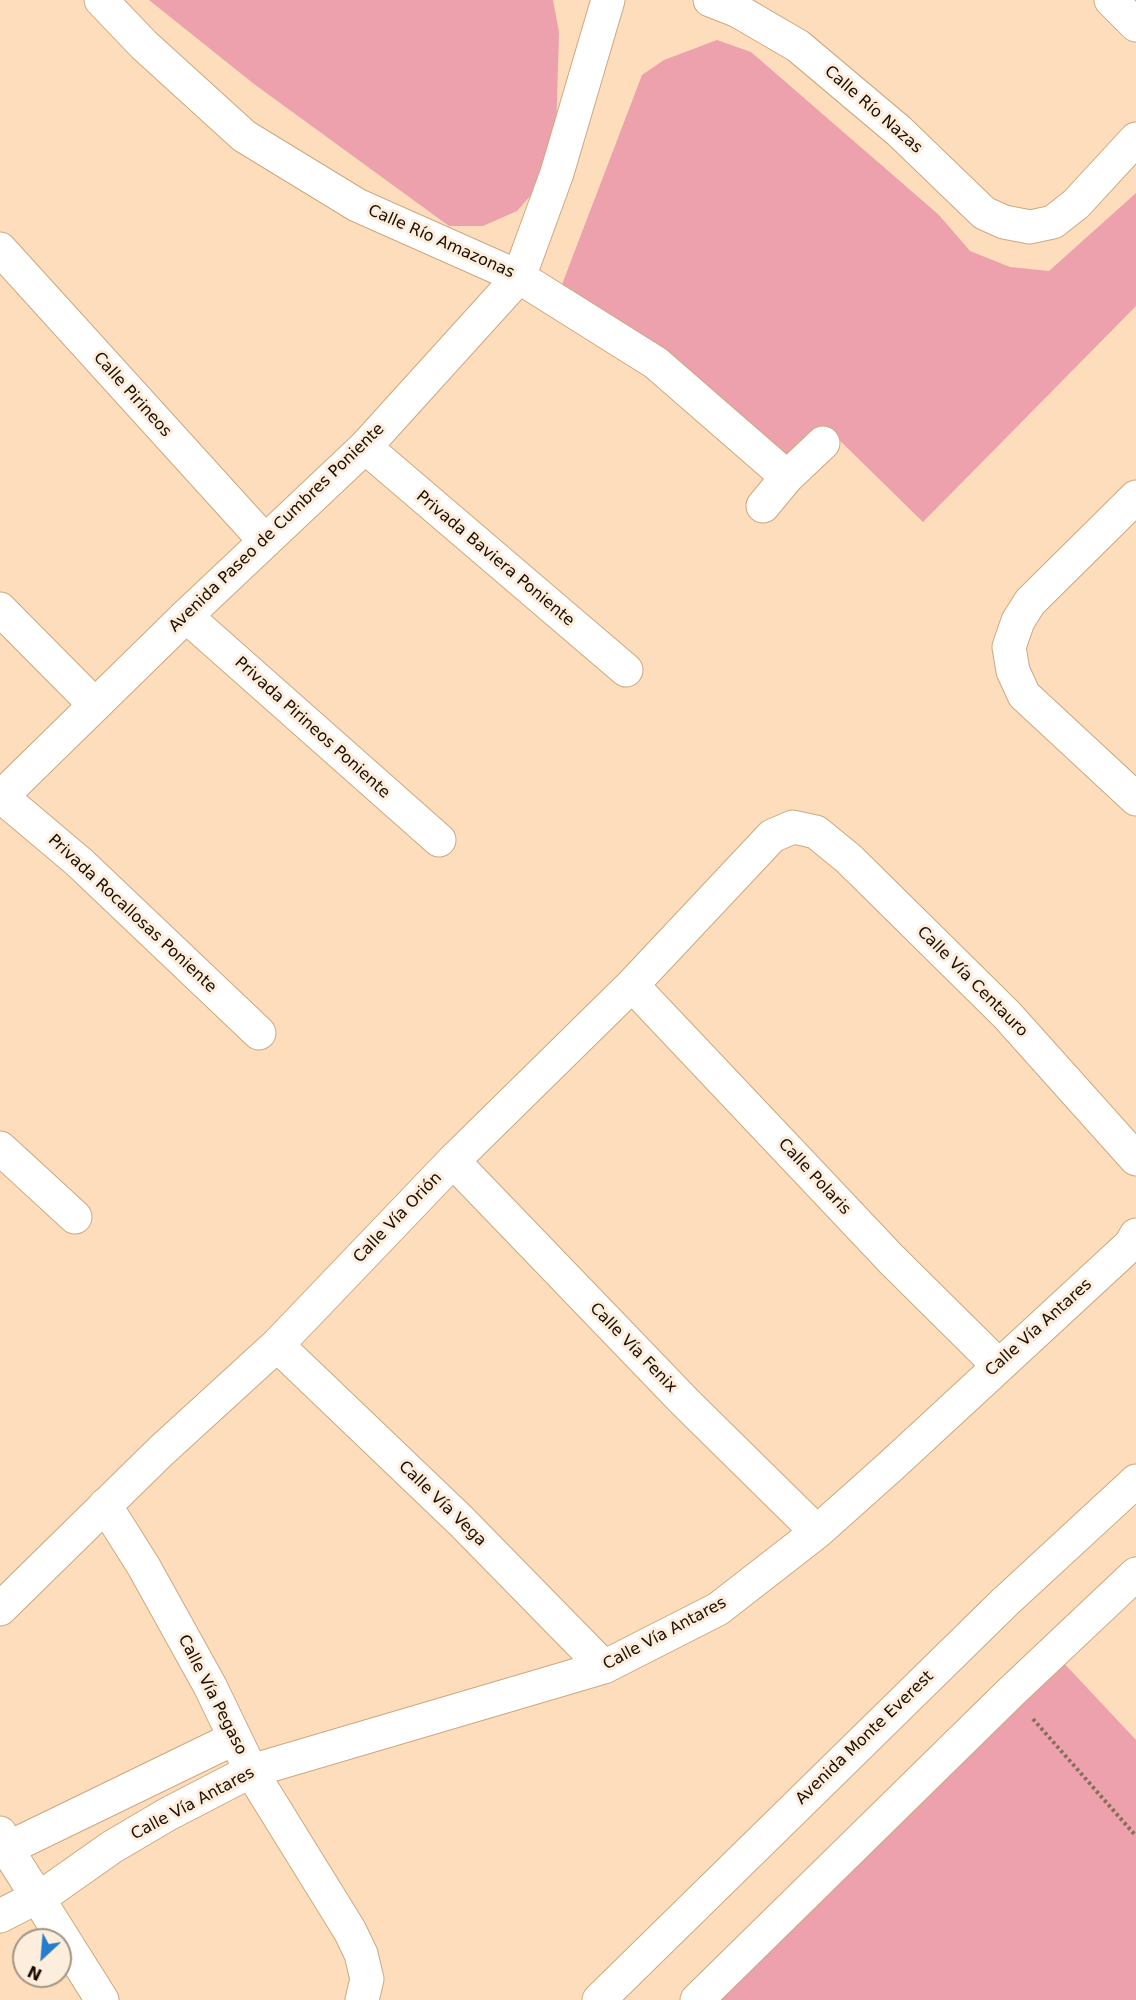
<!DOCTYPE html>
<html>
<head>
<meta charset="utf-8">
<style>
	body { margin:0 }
	#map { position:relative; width:1136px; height:2000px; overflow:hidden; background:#fdddbb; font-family:"DejaVu Sans",sans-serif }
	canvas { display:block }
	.north { position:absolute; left:12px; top:1928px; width:60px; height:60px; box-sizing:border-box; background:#fdeddc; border:2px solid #a39484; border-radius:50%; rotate:206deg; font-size:16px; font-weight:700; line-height:24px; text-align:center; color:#1b0e01 }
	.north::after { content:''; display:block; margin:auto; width:21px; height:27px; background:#257ecb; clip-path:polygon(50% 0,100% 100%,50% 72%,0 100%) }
</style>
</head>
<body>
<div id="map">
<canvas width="1136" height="2000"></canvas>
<div class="north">N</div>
</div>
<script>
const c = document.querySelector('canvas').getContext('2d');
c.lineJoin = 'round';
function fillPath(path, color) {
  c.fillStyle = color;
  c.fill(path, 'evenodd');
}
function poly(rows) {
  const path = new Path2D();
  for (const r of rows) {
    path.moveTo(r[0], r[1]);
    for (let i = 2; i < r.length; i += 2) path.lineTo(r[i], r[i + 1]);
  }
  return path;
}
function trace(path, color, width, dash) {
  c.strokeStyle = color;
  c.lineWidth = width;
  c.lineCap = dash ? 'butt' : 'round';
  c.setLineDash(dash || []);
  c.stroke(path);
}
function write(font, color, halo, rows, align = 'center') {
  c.font = font + ' "DejaVu Sans",sans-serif';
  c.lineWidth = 6;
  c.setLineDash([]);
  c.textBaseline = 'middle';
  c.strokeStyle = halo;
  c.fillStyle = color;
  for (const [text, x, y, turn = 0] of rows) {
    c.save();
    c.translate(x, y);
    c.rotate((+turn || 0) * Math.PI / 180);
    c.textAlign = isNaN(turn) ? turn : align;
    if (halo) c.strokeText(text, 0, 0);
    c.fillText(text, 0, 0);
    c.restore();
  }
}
fillPath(poly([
	[149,0,553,0,559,32,556,135,532,194,517,211,483,226,449,226,254,84],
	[717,40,751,52,939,215,970,251,1010,267,1049,271,1136,193,1136,306,923,522,825,426,781,469,561,287,642,75,664,60],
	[1060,1659,1136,1740,1136,2000,713,2000]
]), '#eca1ac');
const minor = poly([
	[101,0,144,45,244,136,357,205,519,277,656,363,787,477],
	[710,0,738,11,798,46,899,131,984,213,1004,222,1030,227,1053,222,1076,204,1136,139],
	[1111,0,1136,25],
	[0,249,265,541],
	[365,447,626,670],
	[1136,497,1030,602,1018,621,1009,647,1013,671,1024,695,1136,799],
	[763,506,787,477,823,443],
	[0,609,95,705],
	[186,616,439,840],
	[2,797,79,862,259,1033],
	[632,985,892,1260,998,1365],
	[0,1148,75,1217],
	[453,1161,685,1402,817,1532],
	[277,1345,461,1521,604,1667],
	[105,1505,144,1567,210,1686,251,1771,350,1931,361,1954,367,1979,362,2000],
	[0,1609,161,1451,277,1345,453,1161,632,985,772,836,793,827,816,832,849,859,1007,1015,1136,1159],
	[0,1833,7,1849,102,2000],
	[0,1852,233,1739],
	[0,1916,51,1890,112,1847,168,1814,251,1771,604,1667,718,1609,817,1532,892,1465,1131,1244,1136,1235]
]);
const tertiary = poly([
	[0,798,186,616,365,447,519,277,557,173,608,0]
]);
const secondary = poly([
	[599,2000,1005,1602,1136,1481],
	[697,2000,1011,1692,1136,1574]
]);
trace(minor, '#cea87f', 35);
trace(tertiary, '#cea87f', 35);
trace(secondary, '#cea87f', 35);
trace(poly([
	[1033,1719,1136,1836]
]), '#867059', 4, [3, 3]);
trace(minor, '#fff', 33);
trace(tertiary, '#fff', 33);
trace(secondary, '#fff', 33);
write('16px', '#1b0e01', '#fdeddc', [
	["Calle Río Nazas",873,110,41],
	["Calle Río Amazonas",441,242,24],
	["Calle Pirineos",132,395,48],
	["Avenida Paseo de Cumbres Poniente",277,528,-44],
	["Privada Baviera Poniente",495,559,40],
	["Privada Pirineos Poniente",312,728,42],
	["Privada Rocallosas Poniente",132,914,43],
	["Calle Vía Centauro",972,982,45],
	["Calle Polaris",814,1177,47],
	["Calle Vía Orión",398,1218,-46],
	["Calle Vía Antares",1039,1328,-42],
	["Calle Vía Fenix",633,1348,46],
	["Calle Vía Vega",442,1504,44],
	["Calle Vía Antares",665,1634,-28],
	["Calle Vía Pegaso",212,1695,63],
	["Avenida Monte Everest",865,1738,-44],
	["Calle Vía Antares",193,1804,-28]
]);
</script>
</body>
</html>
